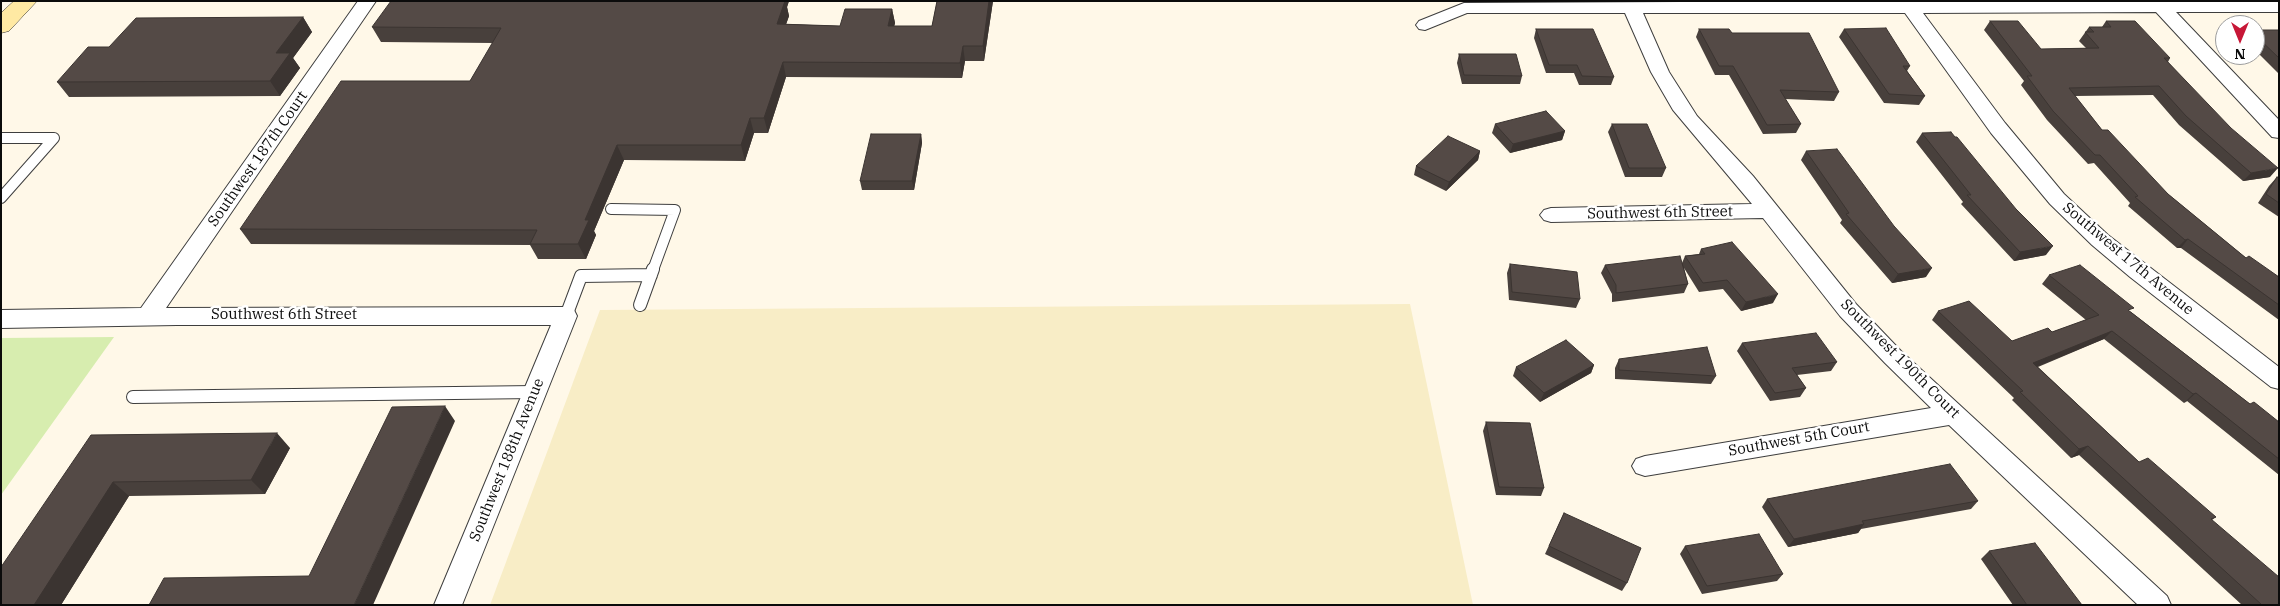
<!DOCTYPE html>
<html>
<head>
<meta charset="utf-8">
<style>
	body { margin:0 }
	#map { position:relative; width:2280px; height:606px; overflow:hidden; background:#fff8e8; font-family:"IBM Plex Serif",serif }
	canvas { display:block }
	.frame { position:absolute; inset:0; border:2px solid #0b0b0b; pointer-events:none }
	.north { position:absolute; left:2215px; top:15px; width:50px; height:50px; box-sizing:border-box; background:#fff; border:1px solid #9d9d9d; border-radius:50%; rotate:180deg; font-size:14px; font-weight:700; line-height:20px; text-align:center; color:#0b0b0b }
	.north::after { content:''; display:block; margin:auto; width:18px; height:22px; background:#c71737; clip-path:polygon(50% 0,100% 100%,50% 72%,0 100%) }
</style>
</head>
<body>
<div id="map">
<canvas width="2280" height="606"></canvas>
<div class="frame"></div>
<div class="north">N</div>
</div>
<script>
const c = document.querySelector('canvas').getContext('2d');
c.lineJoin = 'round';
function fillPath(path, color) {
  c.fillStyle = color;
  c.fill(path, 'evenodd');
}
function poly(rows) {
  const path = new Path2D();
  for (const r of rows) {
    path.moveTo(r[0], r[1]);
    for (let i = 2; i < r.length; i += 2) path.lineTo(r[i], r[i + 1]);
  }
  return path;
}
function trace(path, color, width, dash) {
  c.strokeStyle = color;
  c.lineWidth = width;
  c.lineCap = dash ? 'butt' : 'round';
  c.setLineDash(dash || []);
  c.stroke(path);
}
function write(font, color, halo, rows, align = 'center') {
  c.font = font + ' "IBM Plex Serif",serif';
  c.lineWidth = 5;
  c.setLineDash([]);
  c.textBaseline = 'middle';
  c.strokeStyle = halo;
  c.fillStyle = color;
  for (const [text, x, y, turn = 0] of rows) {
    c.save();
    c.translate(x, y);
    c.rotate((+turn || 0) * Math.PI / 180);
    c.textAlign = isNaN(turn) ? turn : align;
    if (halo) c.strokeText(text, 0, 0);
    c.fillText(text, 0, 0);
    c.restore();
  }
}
fillPath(poly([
	[1410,304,1473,605,490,605,600,310]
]), '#f8edc6');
fillPath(poly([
	[114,337,1,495,1,338]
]), '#d7edaf');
const laneFar1 = poly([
	[1,138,54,138,1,198],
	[611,209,675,210,653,270]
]);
const lane = poly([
	[640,305,653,269],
	[566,316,581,276,651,275],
	[133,397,535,392]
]);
const street = poly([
	[358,1,376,1,166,308,566,307,574,310,577,316,462,605,434,605,551,325,177,325,1,328,1,310,141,308,358,1],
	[1896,1,2279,2,2279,12,2176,12,2279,120,2279,138,2272,137,2156,12,1923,13,2005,123,2064,194,2108,235,2279,367,2279,389,2271,387,2130,277,2092,245,2050,204,1991,133,1905,13,1643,13,1669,72,1697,116,1753,176,1856,304,1901,351,2167,596,2171,605,2138,605,1949,425,1645,476,1636,473,1632,466,1636,459,1645,456,1931,408,1885,363,1840,316,1763,218,1551,222,1544,220,1540,215,1544,210,1551,208,1752,204,1673,110,1651,72,1625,13,1467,13,1425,30,1419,29,1416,25,1419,21,1464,3,1896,1]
]);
const secondary = poly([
	[14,1,37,1,9,31,1,33,1,13,14,1]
]);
trace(laneFar1, '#3e3e3e', 12);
trace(lane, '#3e3e3e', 14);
trace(street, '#3e3e3e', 2);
trace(secondary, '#2d2d2d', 1);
trace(laneFar1, '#fff', 10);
trace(lane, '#fff', 12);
fillPath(street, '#fff');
fillPath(secondary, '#ffe9a3');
fillPath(poly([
	[789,1,787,7,789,16,786,24,840,26,892,9,895,23,894,26,932,26,937,1,993,1,984,61,965,61,962,78,786,77,768,133,754,133,745,161,624,160,594,231,596,235,586,259,538,259,530,245,251,244,240,229,470,81,493,43,381,42,372,27],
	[303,17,312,32,293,58,300,68,280,96,69,97,57,82,109,47],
	[1990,21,2041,49,2086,48,2079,41,2089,27,2102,27,2106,21,2170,58,2168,62,2270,177,2243,181,2179,125,2153,95,2075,96,2102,130,2168,194,2246,258,2279,277,2279,320,2181,248,2177,248,2128,206,2130,203,2094,163,2088,164,2047,120,2021,85,2024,81,1984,30],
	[1536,29,1614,77,1611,85,1579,85,1574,73,1546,73,1534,38],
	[1699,29,1732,33,1839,92,1834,101,1785,99,1801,124,1796,133,1763,134,1729,75,1715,75,1696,37],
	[1844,29,1910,66,1907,71,1925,96,1919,105,1884,103,1839,37],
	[2255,30,2279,30,2279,74,2255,50],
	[1459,54,1522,76,1520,84,1462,84,1457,63],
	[1495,124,1565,131,1562,140,1510,153,1492,133],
	[1612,124,1666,168,1662,177,1625,177,1608,132],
	[1922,133,2046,255,2014,261,1961,204,1963,202,1916,142],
	[921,134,922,143,914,190,862,190,860,181],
	[1480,151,1478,160,1446,191,1414,175,1416,166],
	[1806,151,1926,277,1892,283,1840,223,1842,220,1801,160],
	[2277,177,2279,178,2279,217,2258,203,2269,186],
	[1701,249,1773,303,1741,311,1723,289,1699,292,1684,268,1688,284,1684,293,1612,302,1612,294,1601,273,1605,265,1682,263,1685,256,1699,254],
	[1510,264,1580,299,1576,308,1509,300,1507,273],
	[2049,275,2131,312,2250,404,2279,422,2279,475,2187,401,2184,403,2104,339,2038,367,2139,462,2216,517,2212,520,2279,605,2242,605,2079,455,2071,458,2012,400,2014,398,1932,320,1938,311,2012,341,2052,332,2086,320,2042,284],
	[1742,343,1837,362,1831,371,1797,375,1806,388,1800,397,1770,401,1737,351],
	[1619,359,1716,376,1711,384,1615,379,1615,368],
	[1594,365,1591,373,1540,402,1513,376,1516,367],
	[1486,422,1544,488,1541,496,1496,495,1483,431],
	[91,435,290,448,265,494,129,496,61,605,1,605],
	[1767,499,1978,501,1971,509,1861,529,1858,533,1788,547,1762,507],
	[1564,513,1627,583,1622,591,1545,554],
	[1685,546,1783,574,1777,581,1702,594,1680,554],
	[1989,551,2082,605,2013,605,1981,559]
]), '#48403c');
fillPath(poly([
	[780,1,789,1,787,7,789,16,781,39,777,24],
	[989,1,993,1,984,61,983,46],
	[892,9,895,23,891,41,888,26],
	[303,17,312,32,293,58,300,68,280,96,270,81,276,53],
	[963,46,965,61,962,78,960,63],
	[783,62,786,77,768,133,764,118],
	[750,118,754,133,745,161,741,145],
	[1565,131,1562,140,1510,153,1513,144],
	[921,134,922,143,914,190,912,181],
	[617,145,624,160,594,231,596,235,586,259,578,244,585,220],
	[1480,151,1478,160,1446,191,1449,182],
	[2278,168,2270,177,2243,181,2251,173],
	[2188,239,2181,248,2177,248,2185,240],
	[2053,246,2046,255,2014,261,2020,252],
	[1932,268,1926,277,1892,283,1898,274],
	[1778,294,1773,303,1741,311,1746,302],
	[2112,331,2104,339,2026,371,2033,363],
	[1594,365,1591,373,1540,402,1544,393],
	[2196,393,2187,401,2184,403,2193,394],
	[445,406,455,421,373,605,354,605],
	[277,433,290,448,265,494,251,480],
	[2088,446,2079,455,2071,458,2079,449],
	[113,482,129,496,61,605,34,605],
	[1864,524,1858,533,1788,547,1794,539]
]), '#3b3431');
const building = poly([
	[391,1,785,1,777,24,840,26,845,9,892,9,888,26,932,26,937,1,989,1,983,46,963,46,960,63,783,62,764,118,750,118,741,145,617,145,585,220,589,220,578,244,530,244,537,230,240,229,341,81,470,81,501,28,372,27,391,1],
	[303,17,276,53,290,53,270,81,57,82,88,47,109,47,136,18,303,17],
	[1990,21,2018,21,2041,49,2099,48,2085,32,2094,32,2089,27,2111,27,2106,21,2135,21,2170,58,2164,58,2231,128,2278,168,2251,173,2186,116,2159,86,2069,88,2102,130,2108,130,2168,194,2246,258,2249,256,2279,277,2279,305,2188,239,2185,240,2135,197,2138,196,2100,155,2095,155,2053,111,2027,76,2032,76,1990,21],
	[1886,28,1910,66,1903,66,1925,96,1889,94,1844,29,1886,28],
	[1536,29,1593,29,1614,77,1582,76,1577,65,1549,65,1536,29],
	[1699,29,1729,29,1732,33,1809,33,1839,92,1780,90,1801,124,1767,125,1733,66,1719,66,1699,29],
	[2255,30,2279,30,2279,58,2255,35,2255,30],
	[1459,54,1516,54,1522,76,1464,75,1459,54],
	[1546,111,1565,131,1513,144,1495,124,1546,111],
	[1612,124,1647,124,1666,168,1629,168,1612,124],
	[1951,132,1955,137,1957,137,2016,209,2053,246,2020,252,1967,195,1971,195,1922,133,1951,132],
	[871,134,921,134,912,181,860,181,871,134],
	[1448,136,1480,151,1449,182,1416,166,1448,136],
	[1837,149,1894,226,1932,268,1898,274,1846,214,1849,213,1806,151,1837,149],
	[2277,177,2279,178,2279,203,2266,194,2277,177],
	[1732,242,1778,294,1746,302,1727,280,1703,283,1685,256,1705,254,1701,249,1732,242],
	[1680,256,1688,284,1616,293,1616,285,1605,265,1680,256],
	[1510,264,1577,272,1580,299,1512,292,1510,264],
	[2080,265,2134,308,2128,310,2250,404,2254,402,2279,422,2279,459,2196,393,2193,394,2112,331,2033,363,2139,462,2148,458,2216,517,2211,519,2279,577,2279,605,2262,605,2088,446,2079,449,2020,392,2023,391,1938,311,1969,301,2012,341,2048,328,2052,332,2099,315,2049,275,2080,265],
	[1816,333,1837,362,1792,368,1806,388,1775,393,1742,343,1816,333],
	[1566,340,1594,365,1544,393,1516,367,1566,340],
	[1707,347,1716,376,1619,370,1619,359,1707,347],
	[445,406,354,605,149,605,164,578,309,576,392,407,445,406],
	[1486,422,1530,423,1544,488,1499,487,1486,422],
	[277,433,251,480,113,482,34,605,1,605,1,567,91,435,277,433],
	[1950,464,1978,501,1862,521,1864,524,1794,539,1767,499,1950,464],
	[1564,513,1641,548,1627,583,1549,546,1564,513],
	[1759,534,1783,574,1707,586,1685,546,1759,534],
	[2035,543,2082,605,2027,605,1989,551,2035,543]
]);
fillPath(building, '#544a46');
trace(building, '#3b3431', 1);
write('15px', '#0b0b0b', '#fff', [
	["Southwest 187th Court",258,159,-55],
	["Southwest 6th Street",1660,213,-1],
	["Southwest 17th Avenue",2128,259,40],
	["Southwest 6th Street",284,315],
	["Southwest 190th Court",1900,359,45],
	["Southwest 5th Court",1799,439,-10],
	["Southwest 188th Avenue",507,460,-68]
]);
</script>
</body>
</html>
